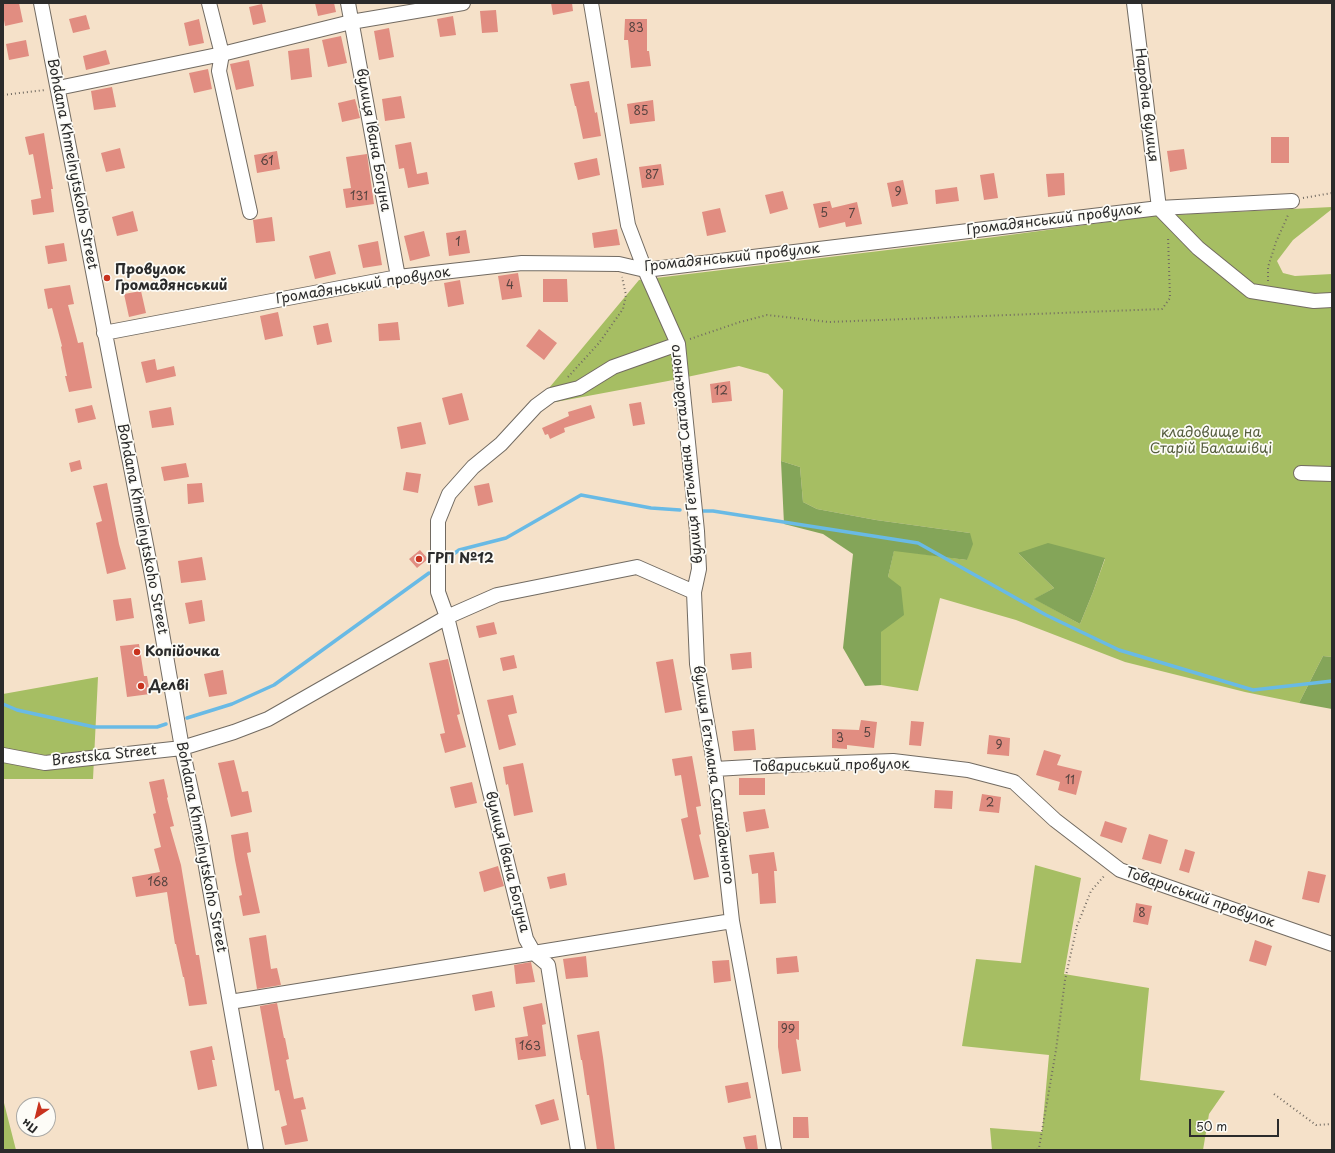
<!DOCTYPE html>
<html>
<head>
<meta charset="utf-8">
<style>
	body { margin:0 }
	#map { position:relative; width:1335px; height:1153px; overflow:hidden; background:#f5e1c9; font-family:"Playpen Sans",sans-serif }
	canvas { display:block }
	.frame { position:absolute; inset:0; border:4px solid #2b2b2b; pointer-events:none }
	.north { position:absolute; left:16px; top:1097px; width:40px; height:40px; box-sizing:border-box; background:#fdfcf7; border:1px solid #a9a8a5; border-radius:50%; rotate:215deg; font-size:11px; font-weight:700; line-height:16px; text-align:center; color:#2b2b2b }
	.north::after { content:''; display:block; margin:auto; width:14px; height:18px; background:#c8321e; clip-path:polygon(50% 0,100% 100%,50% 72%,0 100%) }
	.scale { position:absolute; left:1189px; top:1119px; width:90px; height:18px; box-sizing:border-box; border:2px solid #2b2b2b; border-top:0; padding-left:5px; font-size:12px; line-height:14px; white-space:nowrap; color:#2b2b2b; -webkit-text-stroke:3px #fdfcf7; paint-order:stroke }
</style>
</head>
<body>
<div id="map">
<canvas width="1335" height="1153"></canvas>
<div class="frame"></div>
<div class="north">Пн</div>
<div class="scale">50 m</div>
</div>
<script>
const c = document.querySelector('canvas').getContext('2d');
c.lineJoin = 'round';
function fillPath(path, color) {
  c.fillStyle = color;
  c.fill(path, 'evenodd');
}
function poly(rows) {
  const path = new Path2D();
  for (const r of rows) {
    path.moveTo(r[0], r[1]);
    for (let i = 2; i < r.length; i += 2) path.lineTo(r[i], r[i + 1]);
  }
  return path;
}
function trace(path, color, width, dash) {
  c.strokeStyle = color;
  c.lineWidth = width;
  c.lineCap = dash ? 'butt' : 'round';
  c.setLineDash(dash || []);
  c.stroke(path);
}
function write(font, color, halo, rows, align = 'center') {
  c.font = font + ' "Playpen Sans",sans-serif';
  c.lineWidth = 3.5;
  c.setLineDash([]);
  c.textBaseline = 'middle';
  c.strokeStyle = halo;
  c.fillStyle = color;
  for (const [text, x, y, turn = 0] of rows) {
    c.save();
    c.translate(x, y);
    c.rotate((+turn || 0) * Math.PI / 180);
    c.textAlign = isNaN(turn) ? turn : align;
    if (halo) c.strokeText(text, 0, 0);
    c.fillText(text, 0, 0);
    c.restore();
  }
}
fillPath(poly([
	[1332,207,1332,209,1293,240,1277,261,1283,273,1295,276,1332,274,1332,657,1323,656,1299,703,1245,692,1125,662,1016,620,940,598,918,691,881,685,881,632,888,577,894,550,967,560,970,533,876,520,817,509,803,502,800,467,781,461,783,390,768,374,739,366,668,381,534,406,639,280,987,238,1152,216],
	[1018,553,1105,559,1093,592,1080,624,1035,599,1054,588],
	[98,677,93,779,3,779,3,694],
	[1035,865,1081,878,1064,974,1149,988,1140,1080,1225,1091,1209,1114,1203,1150,992,1150,990,1128,1042,1132,1049,1055,962,1046,976,959,1021,963],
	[3,1099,16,1150,3,1150]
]), '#a6be63');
fillPath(poly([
	[781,461,800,467,803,502,817,509,876,520,970,533,973,544,967,560,894,551,888,577,901,587,904,615,881,632,881,685,865,686,843,648,853,554,823,534,784,524],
	[1048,543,1105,558,1093,592,1080,624,1034,599,1054,588,1018,553],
	[1323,656,1332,657,1332,709,1299,703]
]), '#84a559');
trace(poly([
	[700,511,713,511,918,543,1046,615,1119,650,1253,690,1332,681],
	[447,559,459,550,506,538,581,495,651,508,680,510],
	[3,704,17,710,94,727,157,727,166,724],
	[187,718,232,704,274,685,429,573]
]), '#69bae5', 3.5);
fillPath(poly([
	[3,3,19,3,23,22,5,26,3,14],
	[315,3,334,3,336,12,318,16],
	[551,3,572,3,573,11,553,15],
	[262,4,266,22,253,25,249,7],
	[496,10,498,32,482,33,480,11],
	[86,15,90,29,73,33,69,19],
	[453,16,456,35,440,37,437,19],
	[199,19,204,43,189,46,184,23],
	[625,19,647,19,647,51,649,51,651,66,631,68,628,40,624,40],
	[389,28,394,57,379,60,374,31],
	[341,36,347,63,328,67,322,40],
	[26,40,29,56,9,60,6,44],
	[309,48,312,77,291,80,288,51],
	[106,50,110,64,86,70,83,56],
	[249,60,254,86,236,90,230,64],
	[208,69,212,89,194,93,189,73],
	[589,81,595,113,597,112,601,136,583,139,576,106,575,106,570,84],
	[112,87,116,107,94,110,91,91],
	[401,96,405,118,385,121,382,99],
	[355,99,360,118,342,122,338,103],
	[653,100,655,121,630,124,627,104],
	[44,133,53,189,51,189,54,212,33,215,31,200,41,198,33,154,29,155,25,137],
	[1271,137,1289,137,1289,163,1271,163],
	[411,142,417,174,427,172,429,184,408,188,404,168,399,169,395,145],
	[120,148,125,168,106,172,101,153],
	[1184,149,1187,169,1170,172,1167,151],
	[277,151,280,169,257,173,254,155],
	[367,154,374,204,346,208,343,189,351,188,346,157],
	[597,158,600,175,578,180,574,163],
	[661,164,664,185,642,188,639,167],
	[994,173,998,198,984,200,980,175],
	[1064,173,1065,195,1048,197,1046,174],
	[903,180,908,204,892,207,887,183],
	[957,187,959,201,936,204,935,190],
	[783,191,788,209,770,214,765,195],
	[830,201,832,208,857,202,862,224,846,227,845,222,819,228,813,204],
	[720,208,726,232,707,236,702,212],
	[133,211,138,231,117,236,112,217],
	[272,217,275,241,256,243,253,220],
	[617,229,620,245,594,248,592,233],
	[466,230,470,253,449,256,446,233],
	[424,231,430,256,410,261,404,236],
	[378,241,382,265,363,268,358,245],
	[64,243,67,261,48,264,45,246],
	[330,251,336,274,315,279,309,256],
	[518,273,522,297,502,300,498,276],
	[543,279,567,279,568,302,543,302],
	[460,280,464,304,448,307,444,283],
	[70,285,74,304,68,305,78,343,83,342,92,388,69,392,65,376,67,376,61,347,62,346,52,308,48,309,44,289],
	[141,291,146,313,129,317,124,294],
	[278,312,283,336,265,340,260,316],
	[398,322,400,340,379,341,378,324],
	[328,323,332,342,317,345,313,326],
	[539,329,557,343,544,360,526,346],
	[155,359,157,370,174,366,176,376,146,383,141,362],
	[730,381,732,401,712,403,710,384],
	[462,393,469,420,449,425,442,398],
	[641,402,645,424,633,426,629,404],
	[92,405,96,419,78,423,75,409],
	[591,405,595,418,564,428,565,432,550,439,548,434,545,435,542,428,569,416,568,412],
	[171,407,174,425,152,428,149,411],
	[421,422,426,444,401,449,397,427],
	[80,460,82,469,71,472,69,463],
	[186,463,189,477,164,481,161,467],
	[406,472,421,474,418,493,403,490],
	[107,483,119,544,126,569,107,574,96,523,102,521,93,486],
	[202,483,204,502,188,504,187,484],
	[489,483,493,502,478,506,474,486],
	[420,550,428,559,417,568,409,559],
	[202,557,206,580,181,583,178,561],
	[131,598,134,618,116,621,113,600],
	[202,600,205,621,189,624,185,603],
	[494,622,497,634,479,638,476,626],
	[139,644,144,676,147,676,150,694,127,697,120,646],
	[751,652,752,668,732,670,730,654],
	[514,655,517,668,503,671,500,658],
	[448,659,460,714,457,715,466,747,445,753,440,734,445,733,429,663],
	[673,659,682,710,665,713,656,662],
	[223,670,227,694,209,697,204,674],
	[513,695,517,713,508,715,516,745,499,750,487,700],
	[861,720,877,722,874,748,847,745,847,749,832,748,832,729,859,730],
	[911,721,924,722,921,746,909,745],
	[754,729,756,750,734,751,732,731],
	[989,735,1010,738,1009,756,987,754],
	[1044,750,1061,755,1057,765,1082,771,1076,795,1058,790,1060,782,1036,775],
	[692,756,701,806,696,807,701,834,699,835,709,877,694,880,681,819,688,817,681,775,675,776,672,759],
	[234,760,242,792,248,791,252,812,231,817,218,763],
	[523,763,533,812,514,816,508,784,506,785,503,767],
	[739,778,765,778,765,795,739,795],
	[164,779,168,797,167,798,174,826,170,827,181,865,196,955,199,955,207,1004,189,1006,184,977,183,977,176,944,175,944,167,892,136,897,132,877,160,872,154,849,161,847,153,814,156,813,149,782],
	[472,782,477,803,455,808,450,787],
	[935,790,953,791,952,809,934,808],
	[982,794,1001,797,999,813,979,811],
	[765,809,769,828,746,832,743,812],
	[1105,821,1127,828,1122,843,1100,836],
	[248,832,251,852,247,853,260,913,243,916,239,896,242,895,235,860,231,835],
	[1149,834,1168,840,1161,864,1142,859],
	[1185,849,1195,852,1189,873,1179,870],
	[774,852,777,871,774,871,776,903,760,904,758,873,752,874,749,855],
	[498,866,504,886,484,892,479,872],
	[1308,871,1326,875,1319,903,1302,899],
	[565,873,567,885,550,889,547,877],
	[1136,903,1152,906,1148,925,1133,922],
	[266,935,271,969,277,968,281,985,257,989,249,938],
	[1255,940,1272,946,1266,966,1249,961],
	[586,956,588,977,566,979,563,959],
	[797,956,799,972,777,974,776,958],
	[729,960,731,981,714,983,712,961],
	[531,962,535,982,516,984,514,965],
	[492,991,495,1007,475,1011,472,995],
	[277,1003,284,1038,285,1038,289,1059,286,1060,294,1099,303,1097,306,1109,301,1110,308,1141,285,1145,281,1127,287,1125,279,1090,275,1091,260,1007,260,1006],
	[542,1003,546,1024,542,1025,546,1056,518,1060,515,1038,528,1036,523,1007],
	[778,1021,799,1021,799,1040,796,1039,801,1071,782,1074,778,1047],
	[599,1031,603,1057,615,1150,597,1150,589,1095,587,1095,582,1060,581,1060,577,1035],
	[212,1046,215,1060,212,1060,217,1086,198,1090,190,1051],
	[748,1082,751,1098,728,1103,725,1086],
	[554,1099,559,1120,541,1125,535,1105],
	[793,1117,808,1117,809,1138,793,1138],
	[756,1135,758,1150,746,1150,743,1137]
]), '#e18d81');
const minor = poly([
	[41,3,153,581,182,748,199,827,256,1150],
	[209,3,222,54,219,71,250,212],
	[348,3,398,277],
	[591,3,628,225,645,270,678,344,697,531,699,569,694,592,697,664,715,769,732,921,774,1150],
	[1134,3,1159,208,1198,248,1251,291,1314,301,1332,300],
	[58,88,222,54,351,22,463,3],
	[104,333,398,277,522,263,619,264,645,270,1159,208,1292,201],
	[1301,473,1332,474],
	[3,755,45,763,182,748,234,732,268,719,447,617,497,595,637,567,694,592],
	[715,769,785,765,893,761,968,770,1014,782,1055,820,1120,870,1332,944],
	[230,1002,732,921],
	[578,1150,548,965,534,953,526,939,447,617,438,592,438,521,449,494,473,467,501,444,536,406,551,395,579,388,613,367,678,344]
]);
trace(minor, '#726b62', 16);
trace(poly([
	[3,95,45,90],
	[1303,198,1332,193],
	[1268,281,1268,267,1276,242,1289,213],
	[690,339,740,322,767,315,829,322,1162,309,1170,298,1168,236],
	[568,377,599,343,623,309,626,295,622,277],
	[1274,1094,1316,1125,1332,1124],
	[1037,1150,1039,1148,1056,1050,1065,980,1077,926,1091,891,1105,875]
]), '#726b62', 2, [1, 3]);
trace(minor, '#fff', 14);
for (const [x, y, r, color] of [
	[107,278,4,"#c8321e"],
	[419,559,4,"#c8321e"],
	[137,652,4,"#c8321e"],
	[141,686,4,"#c8321e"]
]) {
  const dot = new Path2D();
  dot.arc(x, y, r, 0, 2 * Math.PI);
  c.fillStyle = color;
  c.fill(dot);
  trace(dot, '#fdfcf7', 1.5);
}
write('12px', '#584440', null, [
	["83",636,29],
	["85",641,112],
	["61",267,162],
	["87",652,176],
	["9",898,193],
	["131",359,197],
	["5",824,214],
	["7",852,215],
	["1",458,243],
	["4",510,286],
	["12",721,392],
	["5",867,734],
	["3",840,739],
	["9",999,746],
	["11",1070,781],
	["2",990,804],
	["168",158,883],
	["8",1142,914],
	["99",788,1030],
	["163",530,1047]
]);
write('14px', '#2b2b2b', '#fdfcf7', [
	["Народна вулиця",1146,105,83],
	["вулиця Івана Богуна",373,140,80],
	["Bohdana Khmelnytskoho Street",72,164,79],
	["Громадянський провулок",1054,220,-7],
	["Громадянський провулок",732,258,-6],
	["Громадянський провулок",363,286,-9],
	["вулиця Гетьмана Сагайдачного",687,454,-96],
	["Bohdana Khmelnytskoho Street",142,529,79],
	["Brestska Street",104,756,-6],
	["Товариський провулок",831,766,-1],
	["вулиця Гетьмана Сагайдачного",713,775,82],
	["Bohdana Khmelnytskoho Street",201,847,79],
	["вулиця Івана Богуна",507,862,76],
	["Товариський провулок",1200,898,19]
]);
write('bold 14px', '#2b2b2b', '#fdfcf7', [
	["Провулок",115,270],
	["Громадянський",115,286],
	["ГРП №12",427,559],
	["Копійочка",145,652],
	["Делві",149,686]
], 'left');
write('14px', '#565e3f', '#fdfcf7', [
	["кладовище на",1211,433],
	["Старій Балашівці",1211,449]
]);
</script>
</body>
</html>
